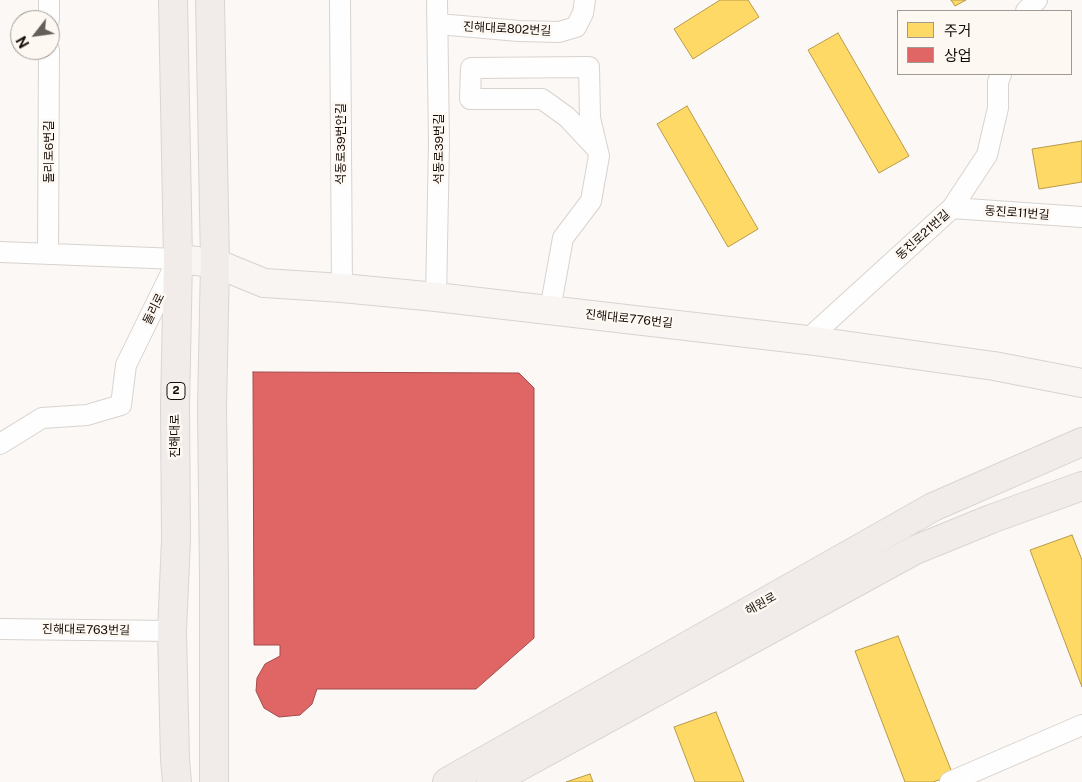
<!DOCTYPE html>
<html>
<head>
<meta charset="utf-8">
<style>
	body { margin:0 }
	#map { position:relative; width:1082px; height:782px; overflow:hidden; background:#fbf8f6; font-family:"Public Sans","Noto Sans KR",sans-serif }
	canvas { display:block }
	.legend { position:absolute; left:897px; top:10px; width:175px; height:65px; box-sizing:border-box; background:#fef8f3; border:1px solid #a09994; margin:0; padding:6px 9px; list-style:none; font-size:15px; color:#140b05 }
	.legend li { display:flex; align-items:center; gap:10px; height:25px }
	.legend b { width:25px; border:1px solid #a09994 }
	.north { position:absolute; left:10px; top:10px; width:50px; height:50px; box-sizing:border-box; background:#fef8f3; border:1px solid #a09994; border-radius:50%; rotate:240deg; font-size:14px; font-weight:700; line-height:20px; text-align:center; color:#140b05 }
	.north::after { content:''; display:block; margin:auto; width:18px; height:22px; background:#655e59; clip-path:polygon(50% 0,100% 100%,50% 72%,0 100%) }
</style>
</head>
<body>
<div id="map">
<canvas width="1082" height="782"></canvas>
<ul class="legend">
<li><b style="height:14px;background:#ffd966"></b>주거</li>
<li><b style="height:14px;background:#e06666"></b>상업</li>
</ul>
<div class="north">N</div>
</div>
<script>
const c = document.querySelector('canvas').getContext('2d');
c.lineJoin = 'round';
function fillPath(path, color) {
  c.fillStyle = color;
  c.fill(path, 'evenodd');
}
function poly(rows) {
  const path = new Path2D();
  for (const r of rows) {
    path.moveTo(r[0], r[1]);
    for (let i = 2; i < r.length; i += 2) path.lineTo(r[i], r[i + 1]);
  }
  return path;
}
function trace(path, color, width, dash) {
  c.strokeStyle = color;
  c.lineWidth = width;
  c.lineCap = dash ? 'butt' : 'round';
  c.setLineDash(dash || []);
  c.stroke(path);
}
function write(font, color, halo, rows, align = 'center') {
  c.font = font + ' "Public Sans","Noto Sans KR",sans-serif';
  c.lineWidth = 5;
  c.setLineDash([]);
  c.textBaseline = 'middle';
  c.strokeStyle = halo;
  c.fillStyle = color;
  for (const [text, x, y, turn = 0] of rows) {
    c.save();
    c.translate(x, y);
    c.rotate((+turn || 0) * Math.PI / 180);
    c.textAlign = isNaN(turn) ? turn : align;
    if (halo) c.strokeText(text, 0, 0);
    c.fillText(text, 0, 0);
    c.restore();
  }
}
const homes = poly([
	[720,0,748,0,759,17,693,59,674,29,720,0],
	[951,0,966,0,955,6,951,0],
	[838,33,909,156,879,173,808,50,838,33],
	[687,106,758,229,728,247,657,124,687,106],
	[1082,141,1082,182,1039,189,1032,149,1082,141],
	[1072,535,1082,560,1082,687,1030,550,1072,535],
	[898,636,953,775,933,782,905,782,855,651,898,636],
	[716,712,744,782,695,782,674,727,716,712],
	[590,774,593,782,566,782,590,774]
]);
fillPath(homes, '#ffd966');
trace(homes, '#b89b49', 1);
const shops = poly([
	[253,372,519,373,534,388,534,638,476,689,317,689,312,704,300,715,279,717,264,708,256,691,257,678,265,664,280,656,280,645,254,645,253,372]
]);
fillPath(shops, '#e06666');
trace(shops, '#a34b49', 1);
const minor = poly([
	[340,0,342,288],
	[1026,11,1037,0],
	[49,20,49,0],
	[438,24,519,31,559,32,576,27,583,13,585,0],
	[952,208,1082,217],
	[0,252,178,259,126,365,121,405,87,415,42,418,0,444],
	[48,254,49,50],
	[436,297,439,143,437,0],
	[550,310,563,238,591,201,599,156,590,118,589,67,471,68,470,99,542,99,567,117,597,149],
	[807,340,952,208,987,155,998,108,998,82,1001,74],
	[0,629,172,631],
	[950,782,1082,725]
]);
const secondary = poly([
	[178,259,215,263,264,283,342,288,436,297,807,340,994,366,1082,383]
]);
const primary = poly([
	[173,0,178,259,175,407,176,540,172,631,175,760,177,782],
	[210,0,215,263,212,409,214,576,214,782],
	[447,782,933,507,1082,442],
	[491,782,915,550,991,519,1082,486]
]);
trace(minor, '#d9d3ce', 22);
trace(secondary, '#d9d3ce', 30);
trace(primary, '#d8d5d4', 30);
trace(minor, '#fefefe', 20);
trace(secondary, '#f8f5f3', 28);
trace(primary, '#f1ece9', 28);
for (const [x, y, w] of [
	[176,391,18]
]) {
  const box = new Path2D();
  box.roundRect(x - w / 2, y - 8.5, w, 17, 4);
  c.fillStyle = '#fef8f3';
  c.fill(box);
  trace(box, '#140b05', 1);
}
write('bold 11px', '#140b05', null, [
	["2",176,391]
]);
write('12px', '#140b05', '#fef8f3', [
	["진해대로802번길",507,29,3],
	["석동로39번안길",341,144,-90],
	["석동로39번길",439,149,-90],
	["돌리로6번길",49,152,-90],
	["동진로11번길",1017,213,4],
	["동진로21번길",923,235,-42],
	["돌리로",154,309,-64],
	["진해대로776번길",629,319,6],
	["진해대로",175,436,-90],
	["해원로",761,604,-29],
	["진해대로763번길",86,630,1]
]);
</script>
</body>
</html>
